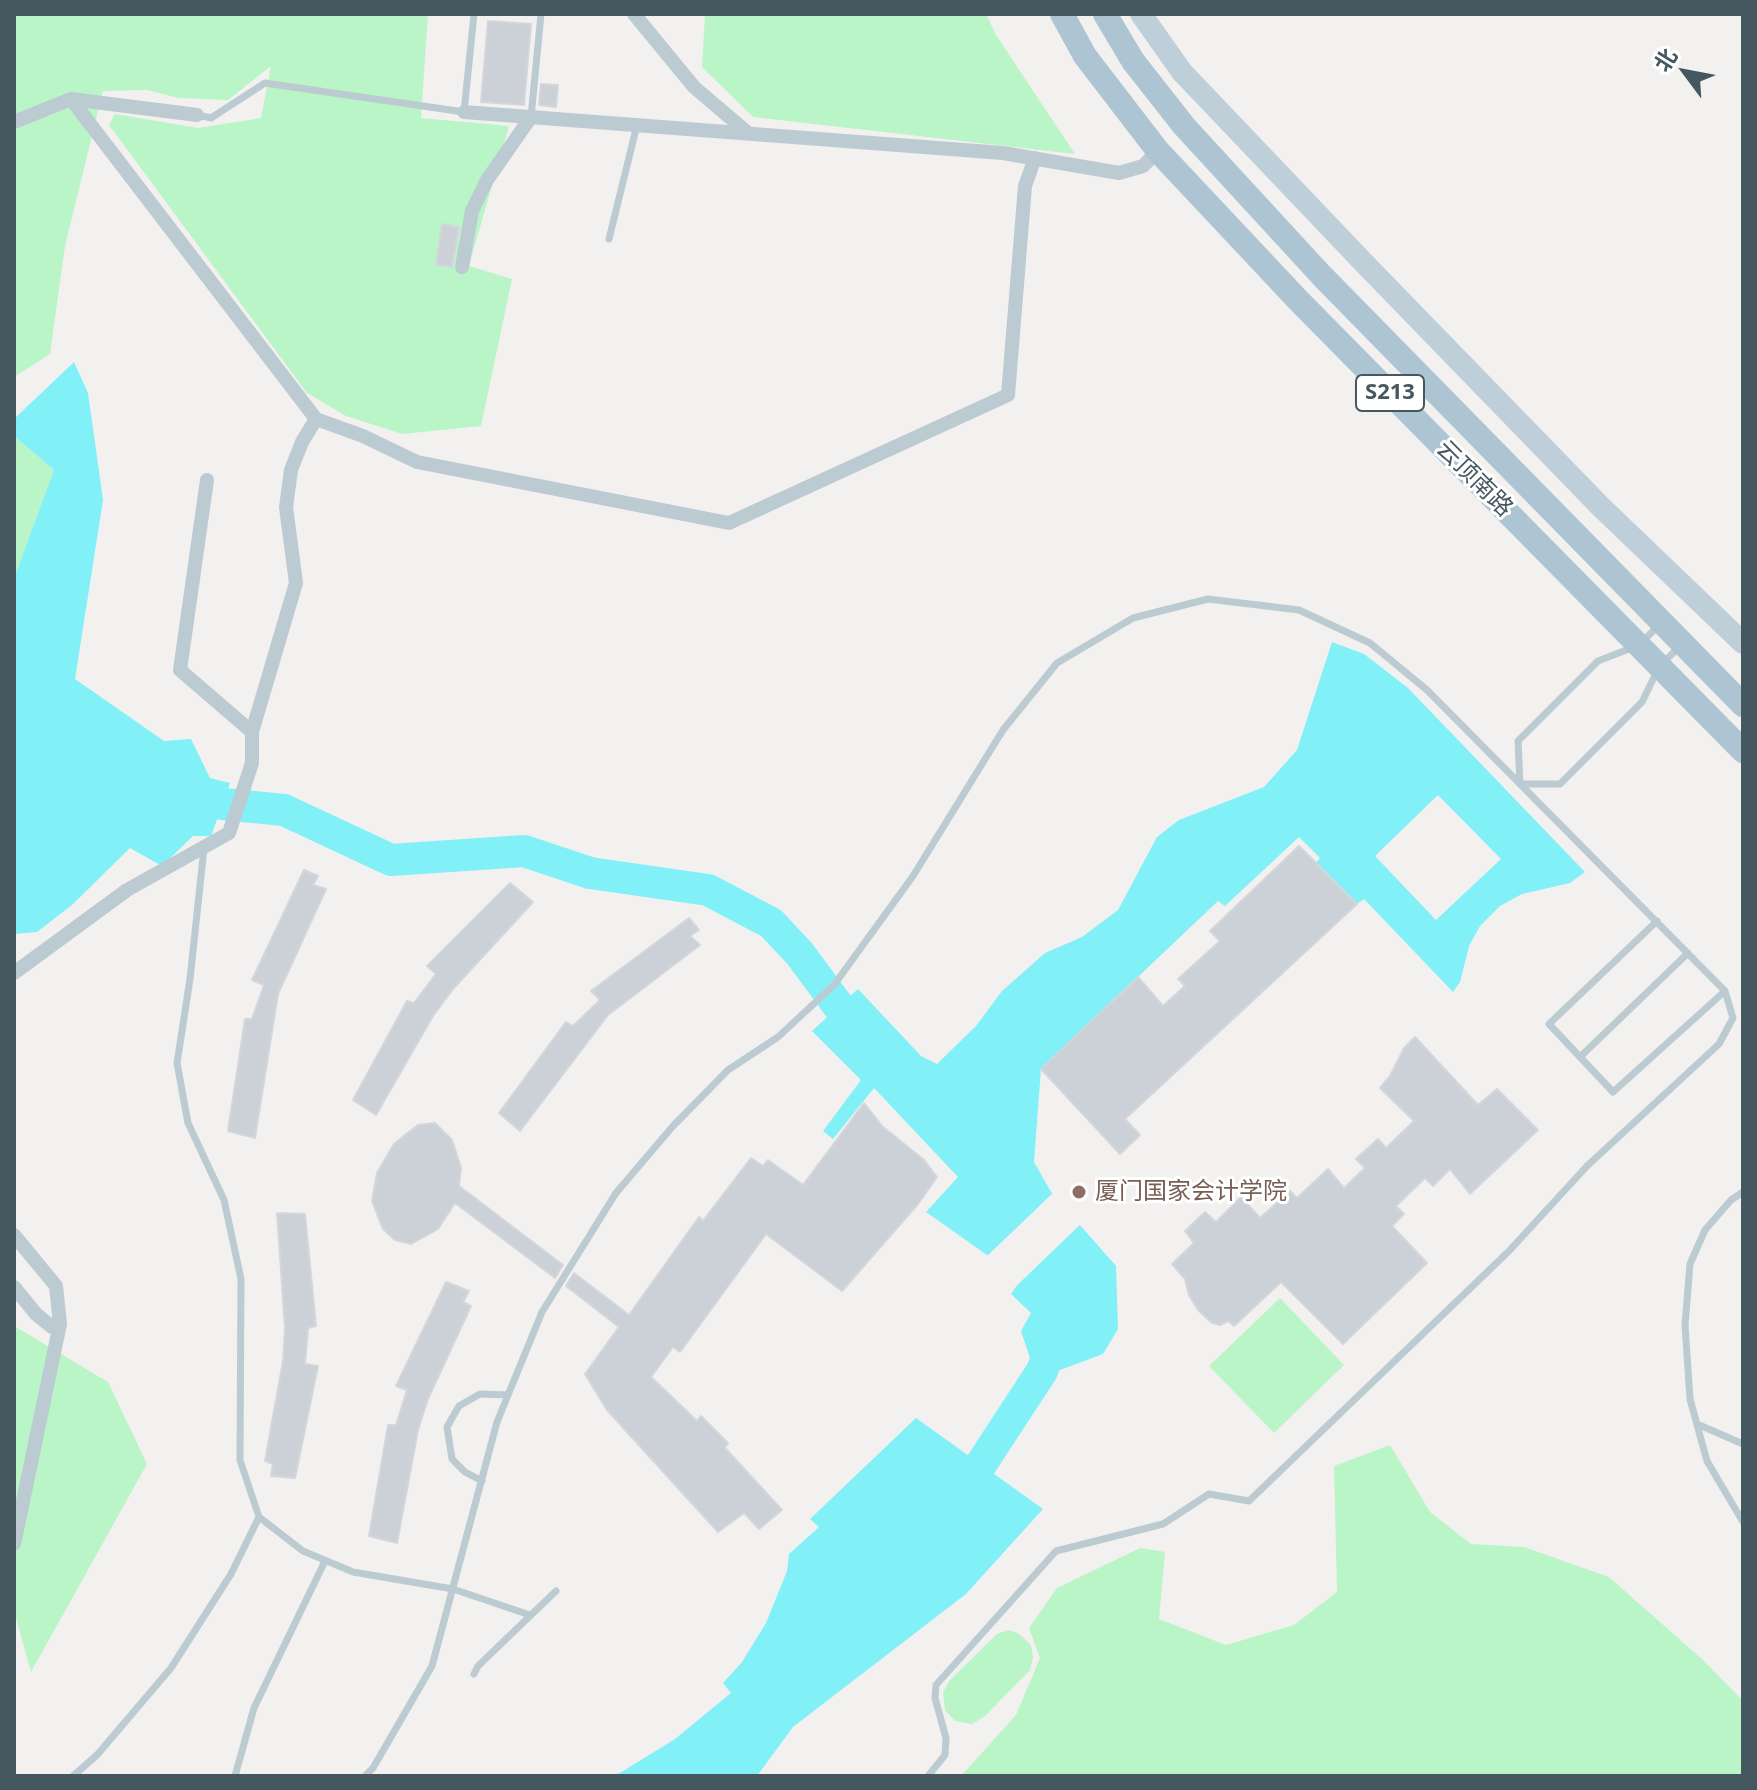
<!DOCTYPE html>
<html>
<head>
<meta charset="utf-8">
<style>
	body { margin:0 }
	#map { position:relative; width:1757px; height:1790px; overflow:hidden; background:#f3f0f0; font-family:"Noto Sans","Noto Sans SC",sans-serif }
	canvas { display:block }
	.frame { position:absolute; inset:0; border:16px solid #455860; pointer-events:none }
	.north { position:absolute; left:1645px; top:32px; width:80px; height:80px; -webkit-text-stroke:6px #fff; paint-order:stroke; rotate:302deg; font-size:22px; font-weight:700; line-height:32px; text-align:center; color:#455860 }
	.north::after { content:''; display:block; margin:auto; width:28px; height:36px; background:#455860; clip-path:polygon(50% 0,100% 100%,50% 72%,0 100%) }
</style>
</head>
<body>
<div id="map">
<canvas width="1757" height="1790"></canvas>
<div class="frame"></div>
<div class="north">北</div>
</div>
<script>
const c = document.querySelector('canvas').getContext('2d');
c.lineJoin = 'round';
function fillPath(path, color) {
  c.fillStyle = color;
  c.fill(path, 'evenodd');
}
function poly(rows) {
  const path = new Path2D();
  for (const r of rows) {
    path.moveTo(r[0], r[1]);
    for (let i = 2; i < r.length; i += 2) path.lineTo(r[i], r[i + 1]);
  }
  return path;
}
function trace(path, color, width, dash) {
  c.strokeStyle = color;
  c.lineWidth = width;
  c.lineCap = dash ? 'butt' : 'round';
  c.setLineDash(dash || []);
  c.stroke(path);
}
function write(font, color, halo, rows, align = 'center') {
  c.font = font + ' "Noto Sans","Noto Sans SC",sans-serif';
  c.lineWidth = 6;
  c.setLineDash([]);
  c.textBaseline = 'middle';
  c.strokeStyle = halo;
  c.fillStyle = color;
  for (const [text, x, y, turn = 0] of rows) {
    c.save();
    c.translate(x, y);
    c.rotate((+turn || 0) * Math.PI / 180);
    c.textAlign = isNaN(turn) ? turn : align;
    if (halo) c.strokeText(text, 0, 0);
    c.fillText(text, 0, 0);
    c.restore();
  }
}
fillPath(poly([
	[14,14,428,14,421,118,509,126,469,266,512,279,481,426,402,434,346,416,307,393,109,125,115,114,198,128,261,118,271,66,228,100,178,98,147,90,103,91,65,246,50,354,14,377],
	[705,14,986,14,996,35,1075,154,753,117,702,67],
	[14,436,54,470,14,578],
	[1280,1298,1344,1365,1274,1433,1209,1366],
	[14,1326,108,1382,147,1464,31,1672,14,1611],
	[1390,1445,1430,1512,1471,1544,1524,1547,1609,1577,1704,1661,1743,1701,1743,1776,961,1776,1016,1715,1040,1658,1029,1628,1057,1588,1140,1548,1165,1552,1159,1619,1226,1645,1294,1625,1337,1592,1334,1466],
	[1008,1630,1018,1633,1031,1645,1033,1657,1030,1670,985,1716,972,1724,955,1721,945,1710,943,1692,950,1680,997,1634]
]), '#baf5c7');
fillPath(poly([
	[74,362,88,393,103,500,75,679,164,741,191,739,210,778,230,783,211,836,193,836,162,866,130,848,72,905,37,932,14,934,14,578,54,470,14,436,14,419],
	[1332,642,1364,654,1408,688,1585,872,1570,883,1522,894,1500,906,1480,926,1469,946,1460,982,1453,992,1364,899,1357,904,1316,863,1320,858,1299,837,1225,906,1218,901,1041,1069,1034,1162,1051,1192,1116,1266,1118,1329,1103,1354,1060,1370,1032,1364,1021,1331,1031,1313,1011,1294,1021,1279,926,1212,958,1177,874,1088,833,1139,823,1131,861,1080,812,1031,858,989,921,1056,937,1064,976,1026,1002,991,1045,953,1082,937,1118,910,1157,837,1179,820,1264,787,1297,750],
	[1438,795,1501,859,1436,920,1375,856],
	[916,1418,1043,1509,966,1594,793,1727,757,1776,608,1776,620,1773,675,1739,731,1693,723,1683,742,1662,766,1623,787,1571,789,1554,819,1527,810,1519]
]), '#82f0f7');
fillPath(poly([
	[1055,1191,1083,1222,1007,1295,1016,1280,985,1258]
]), '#f3f0f0');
trace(poly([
	[223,804,284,810,391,860,524,851,590,873,708,890,771,923,800,954,865,1042],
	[957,1501,1042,1371,1060,1325]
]), '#82f0f7', 32);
const building = poly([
	[488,21,531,24,524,105,481,102,488,21],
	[541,84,558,85,556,107,539,105,541,84],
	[442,224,459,227,452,267,436,265,442,224],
	[1299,846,1357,904,1125,1119,1140,1135,1120,1154,1041,1069,1138,977,1163,1006,1185,986,1178,979,1220,941,1210,931,1299,846],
	[304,870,318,876,313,885,326,889,278,994,255,1138,228,1131,245,1019,252,1019,264,985,252,980,304,870],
	[510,883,533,902,453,989,433,1016,376,1115,353,1100,407,1001,414,1003,436,974,427,966,510,883],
	[689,918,699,930,690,936,700,945,608,1015,520,1131,499,1113,566,1022,573,1026,600,1000,591,991,689,918],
	[1415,1037,1478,1105,1497,1089,1538,1130,1470,1194,1450,1169,1433,1186,1425,1178,1396,1206,1404,1214,1392,1226,1427,1263,1343,1344,1281,1282,1234,1326,1228,1321,1220,1325,1212,1323,1198,1310,1189,1295,1185,1279,1172,1264,1194,1243,1185,1231,1205,1212,1216,1222,1241,1197,1260,1218,1290,1191,1297,1198,1328,1169,1344,1188,1365,1168,1356,1159,1378,1139,1386,1148,1414,1121,1380,1088,1390,1076,1404,1048,1415,1037],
	[864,1103,882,1126,924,1160,937,1177,918,1204,842,1291,766,1234,680,1352,673,1347,651,1377,697,1421,701,1416,728,1443,725,1448,782,1510,759,1529,744,1513,718,1532,607,1410,585,1374,619,1327,566,1286,574,1273,629,1315,699,1217,703,1221,751,1158,763,1166,768,1160,803,1185,864,1103],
	[435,1123,452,1140,461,1168,459,1186,563,1265,555,1278,455,1203,438,1229,411,1244,395,1240,383,1229,372,1201,377,1173,394,1144,404,1136,407,1136,405,1135,418,1125,435,1123],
	[277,1213,305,1214,316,1326,308,1328,305,1364,318,1366,295,1478,271,1476,273,1464,265,1461,283,1361,285,1328,277,1213],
	[446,1282,469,1291,463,1302,471,1306,428,1399,418,1430,397,1543,369,1536,388,1425,396,1425,407,1390,396,1386,446,1282]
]);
fillPath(building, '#cbd1d6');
trace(building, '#d3d7dc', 2);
trace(poly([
	[197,115,211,118,265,83,464,112,474,14],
	[531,117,541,14],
	[609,239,637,125],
	[1659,625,1639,645,1598,661,1518,741,1520,784,1560,784,1642,702,1659,667,1679,647],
	[1657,921,1549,1024,1613,1092,1725,991],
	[1580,1057,1688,953],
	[1743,1192,1731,1200,1705,1230,1690,1264,1685,1325,1690,1399,1707,1461,1743,1522],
	[1697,1424,1743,1444],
	[482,1481,465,1472,452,1459,447,1427,459,1406,480,1394,508,1395],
	[259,1517,303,1551,353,1572,453,1589,530,1615],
	[474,1674,478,1666,556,1591],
	[73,1776,97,1755,171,1668,231,1574,259,1517,240,1460,241,1279,224,1200,188,1123,177,1063,190,979,204,848],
	[235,1776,254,1708,325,1561],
	[365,1776,373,1768,432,1666,497,1422,542,1312,616,1193,673,1126,728,1070,778,1037,834,985,913,876,1003,730,1057,663,1133,618,1208,599,1299,610,1370,643,1427,690,1725,991,1733,1018,1719,1044,1587,1166,1509,1251,1249,1501,1209,1494,1163,1524,1056,1551,936,1685,935,1698,946,1738,945,1755,928,1776]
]), '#bccad1', 7);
trace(poly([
	[634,14,694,87,748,133],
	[71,99,316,419],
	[464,112,1003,153,1119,173,1143,166,1158,151],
	[14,122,71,99,197,115],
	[462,267,472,211,487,180,531,117],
	[207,480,180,670,252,732],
	[14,973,127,890,229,833,252,763,252,732,296,583,286,507,291,470,302,442,316,419,363,436,417,462,729,523,1008,395,1025,186,1035,158],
	[14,1235,56,1286,60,1324,52,1327,36,1314,14,1287],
	[14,1544,60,1324]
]), '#bccad1', 14);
trace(poly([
	[1141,14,1182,72,1364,263,1601,507,1743,643]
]), '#becfd9', 22);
trace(poly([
	[1062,14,1085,56,1158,151,1298,300,1743,751],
	[1105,14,1133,61,1184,126,1322,276,1743,705]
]), '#adc5d2', 24);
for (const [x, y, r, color] of [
	[1079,1192,8,"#8d6e63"]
]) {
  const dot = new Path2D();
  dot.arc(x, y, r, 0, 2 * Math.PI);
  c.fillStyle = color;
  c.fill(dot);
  trace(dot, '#fff', 3);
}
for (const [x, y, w] of [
	[1390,393,68]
]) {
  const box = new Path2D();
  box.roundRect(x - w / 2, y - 18, w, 36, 6);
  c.fillStyle = '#fff';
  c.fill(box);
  trace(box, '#455860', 2);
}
write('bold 22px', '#455860', null, [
	["S213",1390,393]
]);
write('24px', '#455860', '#fff', [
	["云顶南路",1474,479,45]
]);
write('24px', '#785e54', '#fff', [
	["厦门国家会计学院",1095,1192]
], 'left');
</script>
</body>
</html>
